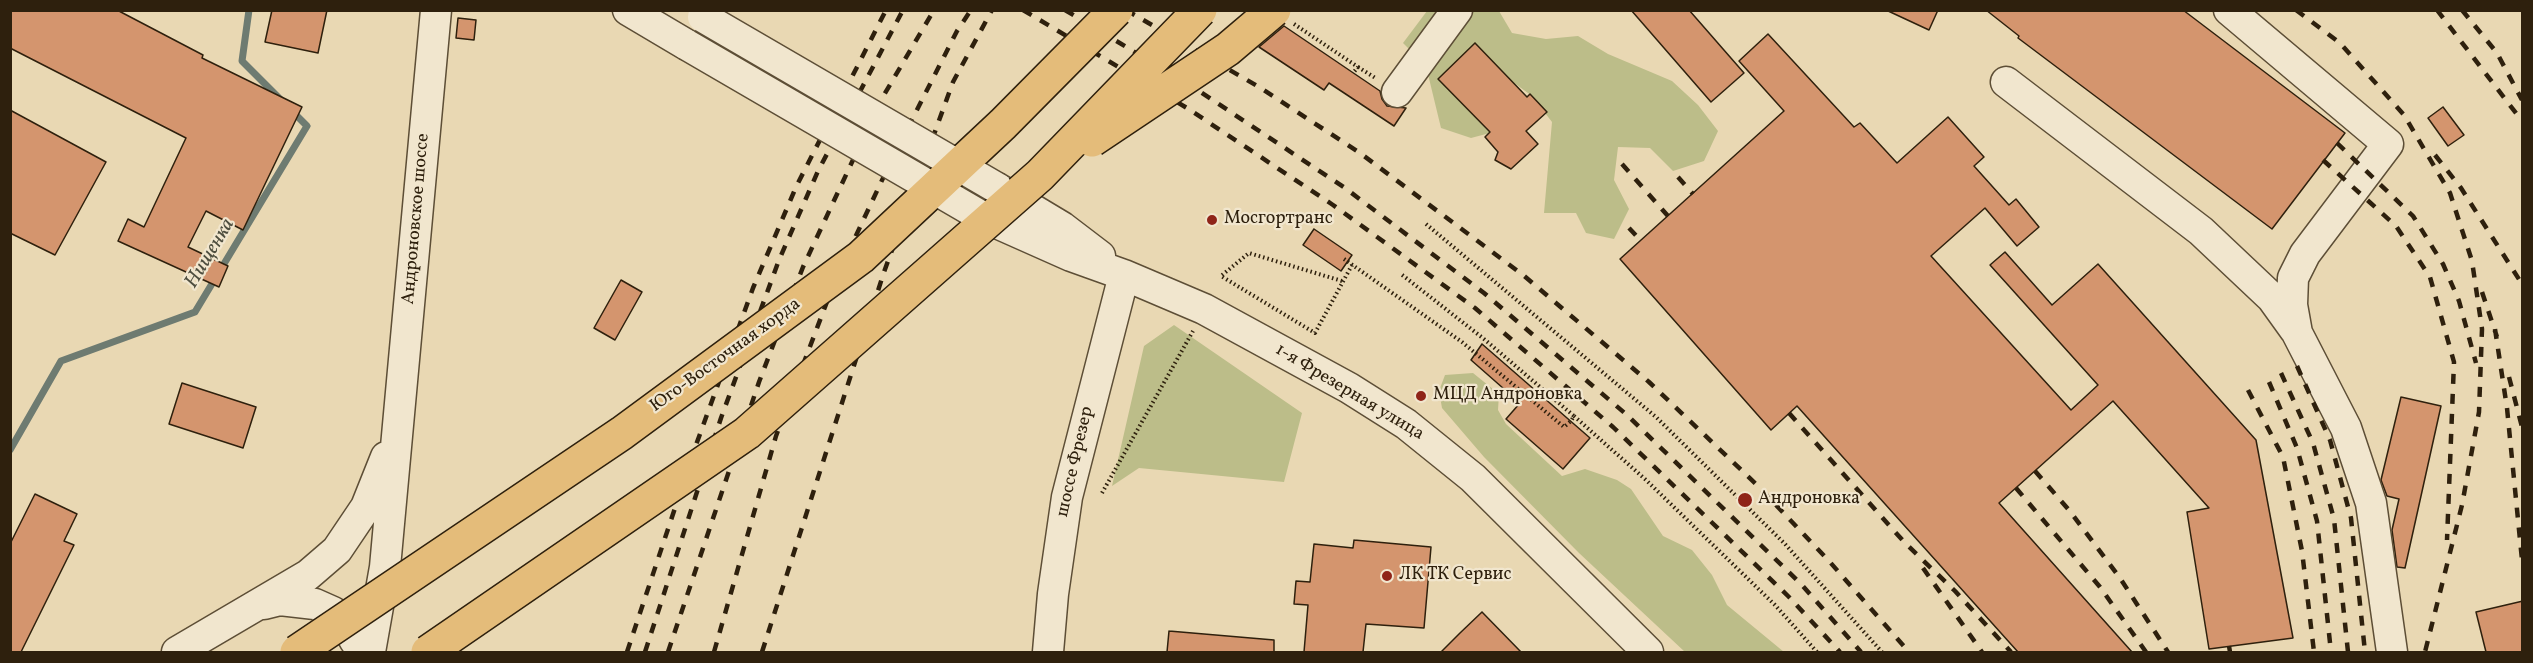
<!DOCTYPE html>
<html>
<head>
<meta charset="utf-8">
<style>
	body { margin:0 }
	#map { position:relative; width:2533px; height:663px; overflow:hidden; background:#e9d8b3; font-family:Vollkorn,serif }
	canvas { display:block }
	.frame { position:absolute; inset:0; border:12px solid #2e200d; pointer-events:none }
</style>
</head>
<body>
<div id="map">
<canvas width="2533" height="663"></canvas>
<div class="frame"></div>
</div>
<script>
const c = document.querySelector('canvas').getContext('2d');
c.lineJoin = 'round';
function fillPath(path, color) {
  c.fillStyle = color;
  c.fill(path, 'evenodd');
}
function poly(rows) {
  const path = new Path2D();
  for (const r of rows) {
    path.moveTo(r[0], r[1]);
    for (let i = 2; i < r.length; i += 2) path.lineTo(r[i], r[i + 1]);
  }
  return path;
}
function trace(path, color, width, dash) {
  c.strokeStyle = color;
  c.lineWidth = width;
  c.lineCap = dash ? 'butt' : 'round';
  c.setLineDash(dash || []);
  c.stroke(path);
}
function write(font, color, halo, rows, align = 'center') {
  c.font = font + ' Vollkorn,serif';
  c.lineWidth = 4.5;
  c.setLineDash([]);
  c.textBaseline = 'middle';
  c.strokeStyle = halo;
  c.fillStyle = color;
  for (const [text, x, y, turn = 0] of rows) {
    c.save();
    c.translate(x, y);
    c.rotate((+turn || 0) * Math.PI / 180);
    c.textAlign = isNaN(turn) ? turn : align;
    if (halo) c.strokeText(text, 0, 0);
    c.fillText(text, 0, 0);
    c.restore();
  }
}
fillPath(poly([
	[1427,11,1499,11,1512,33,1546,39,1578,36,1608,54,1672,81,1698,105,1718,131,1704,161,1673,171,1650,148,1618,147,1614,180,1629,209,1614,239,1586,233,1576,213,1544,213,1552,122,1532,96,1506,77,1501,130,1471,138,1441,128,1426,66,1403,43],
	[1174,325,1302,413,1284,482,1139,468,1112,486,1144,346],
	[1473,373,1499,394,1498,410,1506,424,1562,476,1585,469,1617,480,1631,489,1663,536,1692,550,1712,575,1727,605,1784,652,1685,652,1579,553,1484,457,1442,408,1439,391,1445,375]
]), '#bcbd89');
trace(poly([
	[249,10,242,61,280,99],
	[10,450,61,361,195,312,307,126,292,111]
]), '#6e7b71', 7);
const building = poly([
	[10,10,117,10,203,55,202,58,302,107,243,230,206,211,188,247,228,266,219,287,118,241,128,219,144,227,186,138,10,48,10,10],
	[272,10,327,10,318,53,265,42,272,10],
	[1631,10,1689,10,1744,73,1711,102,1631,10],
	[1886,10,1938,10,1929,30,1886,10],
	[1986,10,2183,10,2345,133,2272,229,2018,38,2019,36,1986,10],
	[458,18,476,20,474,40,456,38,458,18],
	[1284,26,1380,91,1382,99,1387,106,1406,108,1394,126,1329,83,1324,90,1259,47,1284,26],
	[1768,34,1854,127,1860,123,1897,163,1948,117,1984,157,1974,166,2009,205,2016,199,2039,227,2017,246,1985,208,1931,256,2071,410,2098,385,1990,265,2005,252,2052,305,2098,264,2256,440,2293,638,2209,649,2187,512,2209,508,2113,401,1999,503,2132,652,2018,652,1797,406,1771,430,1620,259,1784,111,1739,61,1768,34],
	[1475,43,1527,97,1530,94,1547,112,1526,131,1538,144,1511,169,1495,160,1498,152,1485,137,1490,132,1438,79,1475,43],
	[2443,107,2464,135,2448,146,2428,118,2443,107],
	[10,110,106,162,55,255,10,233,10,110],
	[1314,229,1352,255,1341,271,1303,245,1314,229],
	[621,280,642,292,615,340,594,328,621,280],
	[1482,344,1590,438,1563,469,1506,419,1520,403,1471,360,1482,344],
	[182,383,256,407,243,448,169,424,182,383],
	[2401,397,2441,406,2405,568,2397,567,2392,530,2399,499,2387,496,2381,480,2401,397],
	[35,494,77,514,64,541,74,545,21,652,10,652,10,544,35,494],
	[1354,540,1431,547,1424,628,1366,624,1363,652,1304,652,1308,605,1294,604,1296,581,1310,582,1314,544,1353,548,1354,540],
	[2523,601,2523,652,2486,652,2476,612,2523,601],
	[1482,612,1521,652,1441,652,1460,633,1482,612],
	[1169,631,1274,640,1274,652,1167,652,1169,631]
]);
fillPath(building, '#d4956e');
trace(building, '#2e200d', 1.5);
const minor = poly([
	[628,10,687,45],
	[2229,10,2388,144,2305,254,2293,278,2292,305,2297,333,2346,428,2371,503,2392,652],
	[2006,82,2201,231,2272,298,2295,330],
	[1397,92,1457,10],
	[997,188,1062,227,1100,256],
	[981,216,1071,256,1124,275,1204,309,1349,388,1406,424,1473,478,1648,652],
	[264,604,280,600,315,604,333,612,345,623,355,641],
	[177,652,308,575,337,550,366,507,386,457],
	[370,652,385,567,436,10],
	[1048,652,1053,594,1067,497,1124,275]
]);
trace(minor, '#5d4e36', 33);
trace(poly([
	[1294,24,1358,67,1353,73],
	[1358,67,1377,79],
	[1426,224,1656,417,1785,544,1882,652],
	[1344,259,1462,342,1564,427,1571,421,1574,416,1484,339,1401,274],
	[1342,281,1249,253,1221,276,1315,333,1352,265],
	[1574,416,1646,480,1775,605,1817,652],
	[1102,493,1193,331]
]), '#2e200d', 4, [1.5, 3]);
trace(minor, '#f1e6ce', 30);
trace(poly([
	[1023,10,1187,108,1333,205,1475,308,1613,427,1789,597,1840,652],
	[1065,10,1196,89,1345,188,1484,293,1627,415,1801,584,1861,652],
	[1126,10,1259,87,1360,153,1523,275,1649,382,1757,485,1829,561,1909,652],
	[2296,10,2340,43,2404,115,2450,193,2472,261,2482,329,2479,412,2462,505,2425,652],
	[2437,10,2522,121],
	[2462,10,2497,53,2522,100],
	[2337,143,2413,216,2443,264,2459,301,2476,363],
	[2435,155,2461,188,2522,284],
	[2323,160,2396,226,2430,277,2454,362,2447,540],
	[1622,164,1668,216],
	[1678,177,1693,194],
	[1629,228,1641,241],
	[2482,292,2497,337],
	[2495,329,2507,408,2522,560],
	[2297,366,2330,440,2351,518,2365,652],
	[2281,373,2313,443,2334,519,2348,652],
	[2509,377,2522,427],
	[2269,382,2297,448,2317,521,2331,652],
	[2248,390,2283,457,2302,551,2314,652],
	[1789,413,1905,543,1955,591,2011,652],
	[2035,471,2069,510,2120,578,2168,652],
	[2016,488,2100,587,2146,652],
	[1923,568,1982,652],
	[2229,646,2230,652],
	[627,652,696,445,753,288,796,187,886,10],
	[645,652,721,418,779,260,818,171,903,10],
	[668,652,759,382,803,267,881,100,934,10],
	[714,652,776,436,836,278,892,159,957,31,971,10],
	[762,652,884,272,953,82,992,10]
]), '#2e200d', 4.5, [10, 10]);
const minorBridge = poly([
	[703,17,997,188],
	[687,45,981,216]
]);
const majorBridge = poly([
	[1092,140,1228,49,1274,10],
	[297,652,622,433,861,257,1003,124,1116,10],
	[428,652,747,433,1040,175,1200,10]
]);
trace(minorBridge, '#5d4e36', 33, []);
trace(majorBridge, '#2e200d', 36, []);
trace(minorBridge, '#f1e6ce', 30);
trace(majorBridge, '#e4bc7a', 33);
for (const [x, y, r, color] of [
	[1212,220,6,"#8f2418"],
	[1421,396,6,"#8f2418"],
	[1745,500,8,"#8f2418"],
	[1387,576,6,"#8f2418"]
]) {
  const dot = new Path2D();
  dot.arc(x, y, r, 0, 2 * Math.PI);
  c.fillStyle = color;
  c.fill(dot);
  trace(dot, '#f1e6ce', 2);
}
write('18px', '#2e200d', '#f1e6ce', [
	["Андроновское шоссе",417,219,-85],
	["Юго-Восточная хорда",726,356,-36],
	["1-я Фрезерная улица",1349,393,31],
	["шоссе Фрезер",1076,462,-77]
]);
write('18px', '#2e200d', '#f1e6ce', [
	["Мосгортранс",1224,220],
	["МЦД Андроновка",1433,396],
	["Андроновка",1758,500],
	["ЛК ТК Сервис",1399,576]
], 'left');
write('italic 20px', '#4e4e3f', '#f1e6ce', [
	["Нищенка",211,254,-59]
]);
</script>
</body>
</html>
